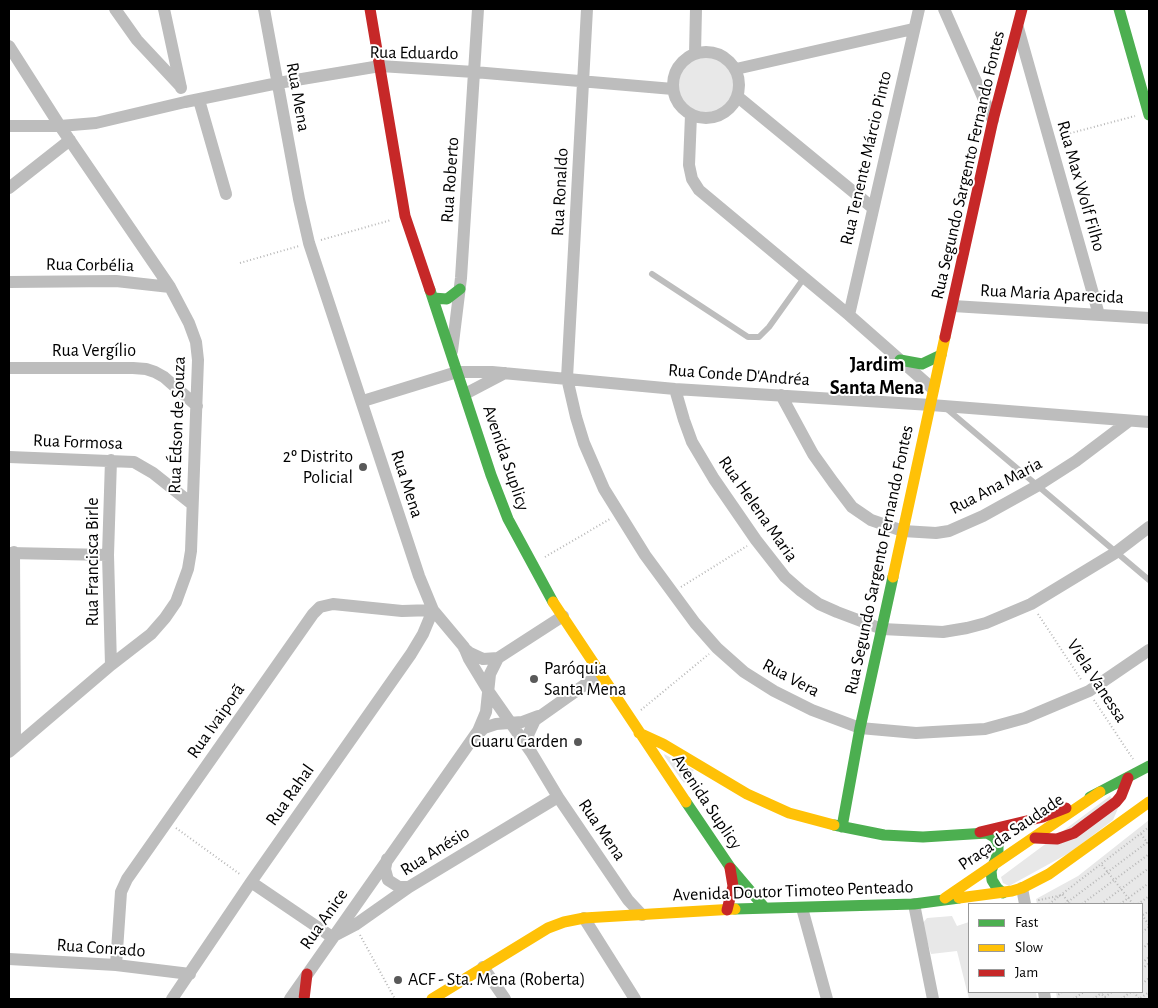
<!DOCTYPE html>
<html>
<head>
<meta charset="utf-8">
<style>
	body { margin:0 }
	#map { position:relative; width:1158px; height:1008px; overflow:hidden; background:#fff; font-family:"Alegreya Sans",sans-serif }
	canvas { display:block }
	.frame { position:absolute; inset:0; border:10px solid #000; pointer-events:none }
	.legend { position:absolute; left:968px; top:903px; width:175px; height:90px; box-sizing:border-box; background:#fff; border:1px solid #999; margin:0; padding:6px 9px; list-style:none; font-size:15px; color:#000 }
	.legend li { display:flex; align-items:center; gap:10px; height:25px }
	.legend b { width:25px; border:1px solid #999 }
</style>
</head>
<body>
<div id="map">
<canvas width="1158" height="1008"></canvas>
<div class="frame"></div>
<ul class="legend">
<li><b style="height:6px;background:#4caf50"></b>Fast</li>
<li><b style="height:6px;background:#ffc107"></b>Slow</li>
<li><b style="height:6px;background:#c62828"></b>Jam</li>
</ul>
</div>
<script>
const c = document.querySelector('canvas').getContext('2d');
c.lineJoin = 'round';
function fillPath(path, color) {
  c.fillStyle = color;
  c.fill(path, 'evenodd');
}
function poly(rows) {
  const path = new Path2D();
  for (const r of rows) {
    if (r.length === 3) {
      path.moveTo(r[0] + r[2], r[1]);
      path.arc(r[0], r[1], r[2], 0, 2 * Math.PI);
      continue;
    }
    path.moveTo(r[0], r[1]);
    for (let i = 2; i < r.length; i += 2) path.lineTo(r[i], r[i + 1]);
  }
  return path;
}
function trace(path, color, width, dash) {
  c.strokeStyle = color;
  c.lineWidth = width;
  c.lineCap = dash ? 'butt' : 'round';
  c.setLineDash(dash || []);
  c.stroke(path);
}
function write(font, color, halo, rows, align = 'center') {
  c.font = font + ' "Alegreya Sans",sans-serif';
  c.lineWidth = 4;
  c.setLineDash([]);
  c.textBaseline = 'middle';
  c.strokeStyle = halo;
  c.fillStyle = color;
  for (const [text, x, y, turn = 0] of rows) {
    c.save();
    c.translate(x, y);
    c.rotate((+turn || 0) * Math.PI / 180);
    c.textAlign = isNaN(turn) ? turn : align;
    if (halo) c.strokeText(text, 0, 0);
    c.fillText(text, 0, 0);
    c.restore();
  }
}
fillPath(poly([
	[706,85,31],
	[664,754,694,770,684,783,665,757],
	[1110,796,1119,806,1113,820,1071,852,1009,886,1003,883,1001,877],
	[1149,820,1149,999,1057,999,1056,992,1142,992,1142,904,1037,904,1036,899,1078,876],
	[952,916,957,926,969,922,969,992,1036,992,1037,999,969,999,957,951,931,954,922,924,927,918]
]), '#e8e8e8');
trace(poly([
	[1060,136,1135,116],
	[321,240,391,220],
	[240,263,299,246],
	[545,557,610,519],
	[681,587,747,546],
	[1038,614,1082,681],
	[1094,700,1133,759],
	[641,710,709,654],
	[176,828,241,875],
	[1141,834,1149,845],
	[1102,865,1133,904],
	[1040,904,1039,900,1063,895,1070,904],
	[1049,904,1149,827],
	[1065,904,1149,841],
	[1082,904,1149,854],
	[1101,904,1149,868],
	[1120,904,1149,883],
	[1138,904,1149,896],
	[1142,915,1149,925],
	[1143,915,1149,911],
	[1142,932,1149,927],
	[360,935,395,999],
	[1142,949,1149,943],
	[1142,963,1149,957],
	[1142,969,1149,963],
	[1142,984,1149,978],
	[1058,992,1058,995,1062,992],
	[1100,992,1106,999],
	[1134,992,1139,999,1149,992],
	[1073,999,1084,992],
	[1093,999,1103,992],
	[1102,999,1112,992],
	[1121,999,1131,992]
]), '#b8b8b8', 2, [1, 2.5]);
trace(poly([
	[652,274,748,337,759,337,769,327,804,278],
	[947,409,1149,580]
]), '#bdbdbd', 6);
trace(poly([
	[115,9,137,40,181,87],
	[164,9,181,88],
	[264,9,299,199,309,243,419,576,433,610,464,647,469,659,489,692,531,752,558,797,628,900,642,915],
	[587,9,567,378,576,417,584,443,604,489,645,555,695,623,717,648,744,672,774,691,812,710,860,728,916,733,985,729,1025,718,1089,691,1149,650],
	[944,9,993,120],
	[1018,28,1099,315],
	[9,46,60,126,170,287,189,323,196,342,198,360,191,551,188,569,176,602,165,618,151,634,111,665,9,752],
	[706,85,33],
	[695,54,696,9],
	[736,69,913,29],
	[738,97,873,208],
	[199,100,226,194],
	[691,115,689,165,692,179,699,190,849,315,933,389],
	[9,126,60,126,96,123,185,102,278,83,380,66,474,72,673,89],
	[9,188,70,140],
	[9,282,116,281,170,287],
	[953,306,1149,318],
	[849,315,919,9],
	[452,351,461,278,478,9],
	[9,368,133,368,146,369,155,372,164,377,197,406],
	[675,389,684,420,692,442,714,479,756,540,785,577,801,591,819,604,837,612,882,629,943,632,967,628,986,623,1031,604,1115,553,1149,527],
	[465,394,505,373],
	[781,395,813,454,833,482,852,507,871,520,903,531,936,533,949,531,983,516,1037,486,1076,461,1129,421],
	[363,401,457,372,492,372,675,389,931,405,1149,422],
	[9,457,134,462,153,473,192,504],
	[111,460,108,555,111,665],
	[14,552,15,747],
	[9,553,108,555],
	[464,648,470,653,483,659,498,658],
	[476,736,484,728,496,724,522,722,538,716],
	[530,749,528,735,535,720,600,674],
	[387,859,385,869,388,880,399,887,409,887],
	[251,882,332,937,355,925,409,887,558,797],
	[1022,888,1025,904],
	[914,904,933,999],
	[802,908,827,999],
	[584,918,635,999],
	[9,959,116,965,190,974],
	[116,965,121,892,127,879,313,614,320,607,333,604,402,611,433,610],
	[483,967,505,999],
	[1044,992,1045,999],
	[172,999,251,882,411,654,423,634,433,610],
	[290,999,478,731,486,712,490,674,498,658,563,616]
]), '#bdbdbd', 12);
trace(poly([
	[1119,9,1149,115],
	[430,290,491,475,508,519,553,602],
	[433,298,447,299,460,289],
	[900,360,922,364,941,355],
	[1090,797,1149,766],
	[686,802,730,867,764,907],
	[834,825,884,835,923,837,987,833,994,837,998,843,998,853,991,871,992,880,997,888,1003,893],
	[842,827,860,728,893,577],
	[735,909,914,904,959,898]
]), '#4caf50', 11);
trace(poly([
	[893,577,945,337],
	[553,602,686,802],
	[639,733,663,744,747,794,789,813,834,825],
	[945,898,1100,792],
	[959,898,1012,891,1022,888,1049,874,1149,802],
	[432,999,548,928,564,922,584,918,735,909]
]), '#ffc107', 11);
trace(poly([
	[370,9,405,216,430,290],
	[945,337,993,120,1022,9],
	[980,832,1043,817,1066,808],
	[1035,838,1057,839,1074,833,1116,802,1121,796,1128,778],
	[727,910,733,886,730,868],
	[304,999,307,974]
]), '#c62828', 11);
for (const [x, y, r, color] of [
	[363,467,5,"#595959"],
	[534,679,5,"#595959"],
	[578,742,5,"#595959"],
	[398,980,5,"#595959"]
]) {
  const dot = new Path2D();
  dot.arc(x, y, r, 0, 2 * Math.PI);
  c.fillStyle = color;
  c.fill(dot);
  trace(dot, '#fff', 2);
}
write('18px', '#000', '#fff', [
	["Rua Eduardo",414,53,1],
	["Rua Mena",298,97,80],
	["Rua Tenente Márcio Pinto",866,158,-77],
	["Rua Segundo Sargento Fernando Fontes",968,165,-77],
	["Rua Roberto",450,180,-86],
	["Rua Max Wolf Filho",1081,186,74],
	["Rua Ronaldo",560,192,-87],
	["Rua Corbélia",90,265,1],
	["Rua Maria Aparecida",1052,294,3],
	["Rua Vergílio",94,351],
	["Rua Conde D'Andréa",739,375,4],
	["Rua Édson de Souza",177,425,-88],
	["Rua Formosa",78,442,2],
	["Avenida Suplicy",506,458,71],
	["Rua Mena",407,484,72],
	["Rua Ana Maria",996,486,-28],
	["Rua Helena Maria",758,509,55],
	["Rua Segundo Sargento Fernando Fontes",879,560,-78],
	["Rua Francisca Birle",93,562,-90],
	["Rua Vera",791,678,28],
	["Viela Vanessa",1097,681,57],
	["Rua Ivaiporã",216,721,-55],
	["Rua Rahal",290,795,-55],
	["Avenida Suplicy",707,802,56],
	["Rua Mena",602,830,56],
	["Praça da Saudade",1011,832,-34],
	["Rua Anésio",435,851,-32],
	["Avenida Doutor Timoteo Penteado",793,891,-2],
	["Rua Anice",324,919,-55],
	["Rua Conrado",101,948,4]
]);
write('18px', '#000', '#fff', [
	["2º Distrito",353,457],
	["Policial",353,478],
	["Paróquia",544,669,"left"],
	["Santa Mena",544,690,"left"],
	["Guaru Garden",568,742],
	["ACF - Sta. Mena (Roberta)",408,980,"left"]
], 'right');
write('bold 20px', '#000', '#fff', [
	["Jardim",877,365],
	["Santa Mena",877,388]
]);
</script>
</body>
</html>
